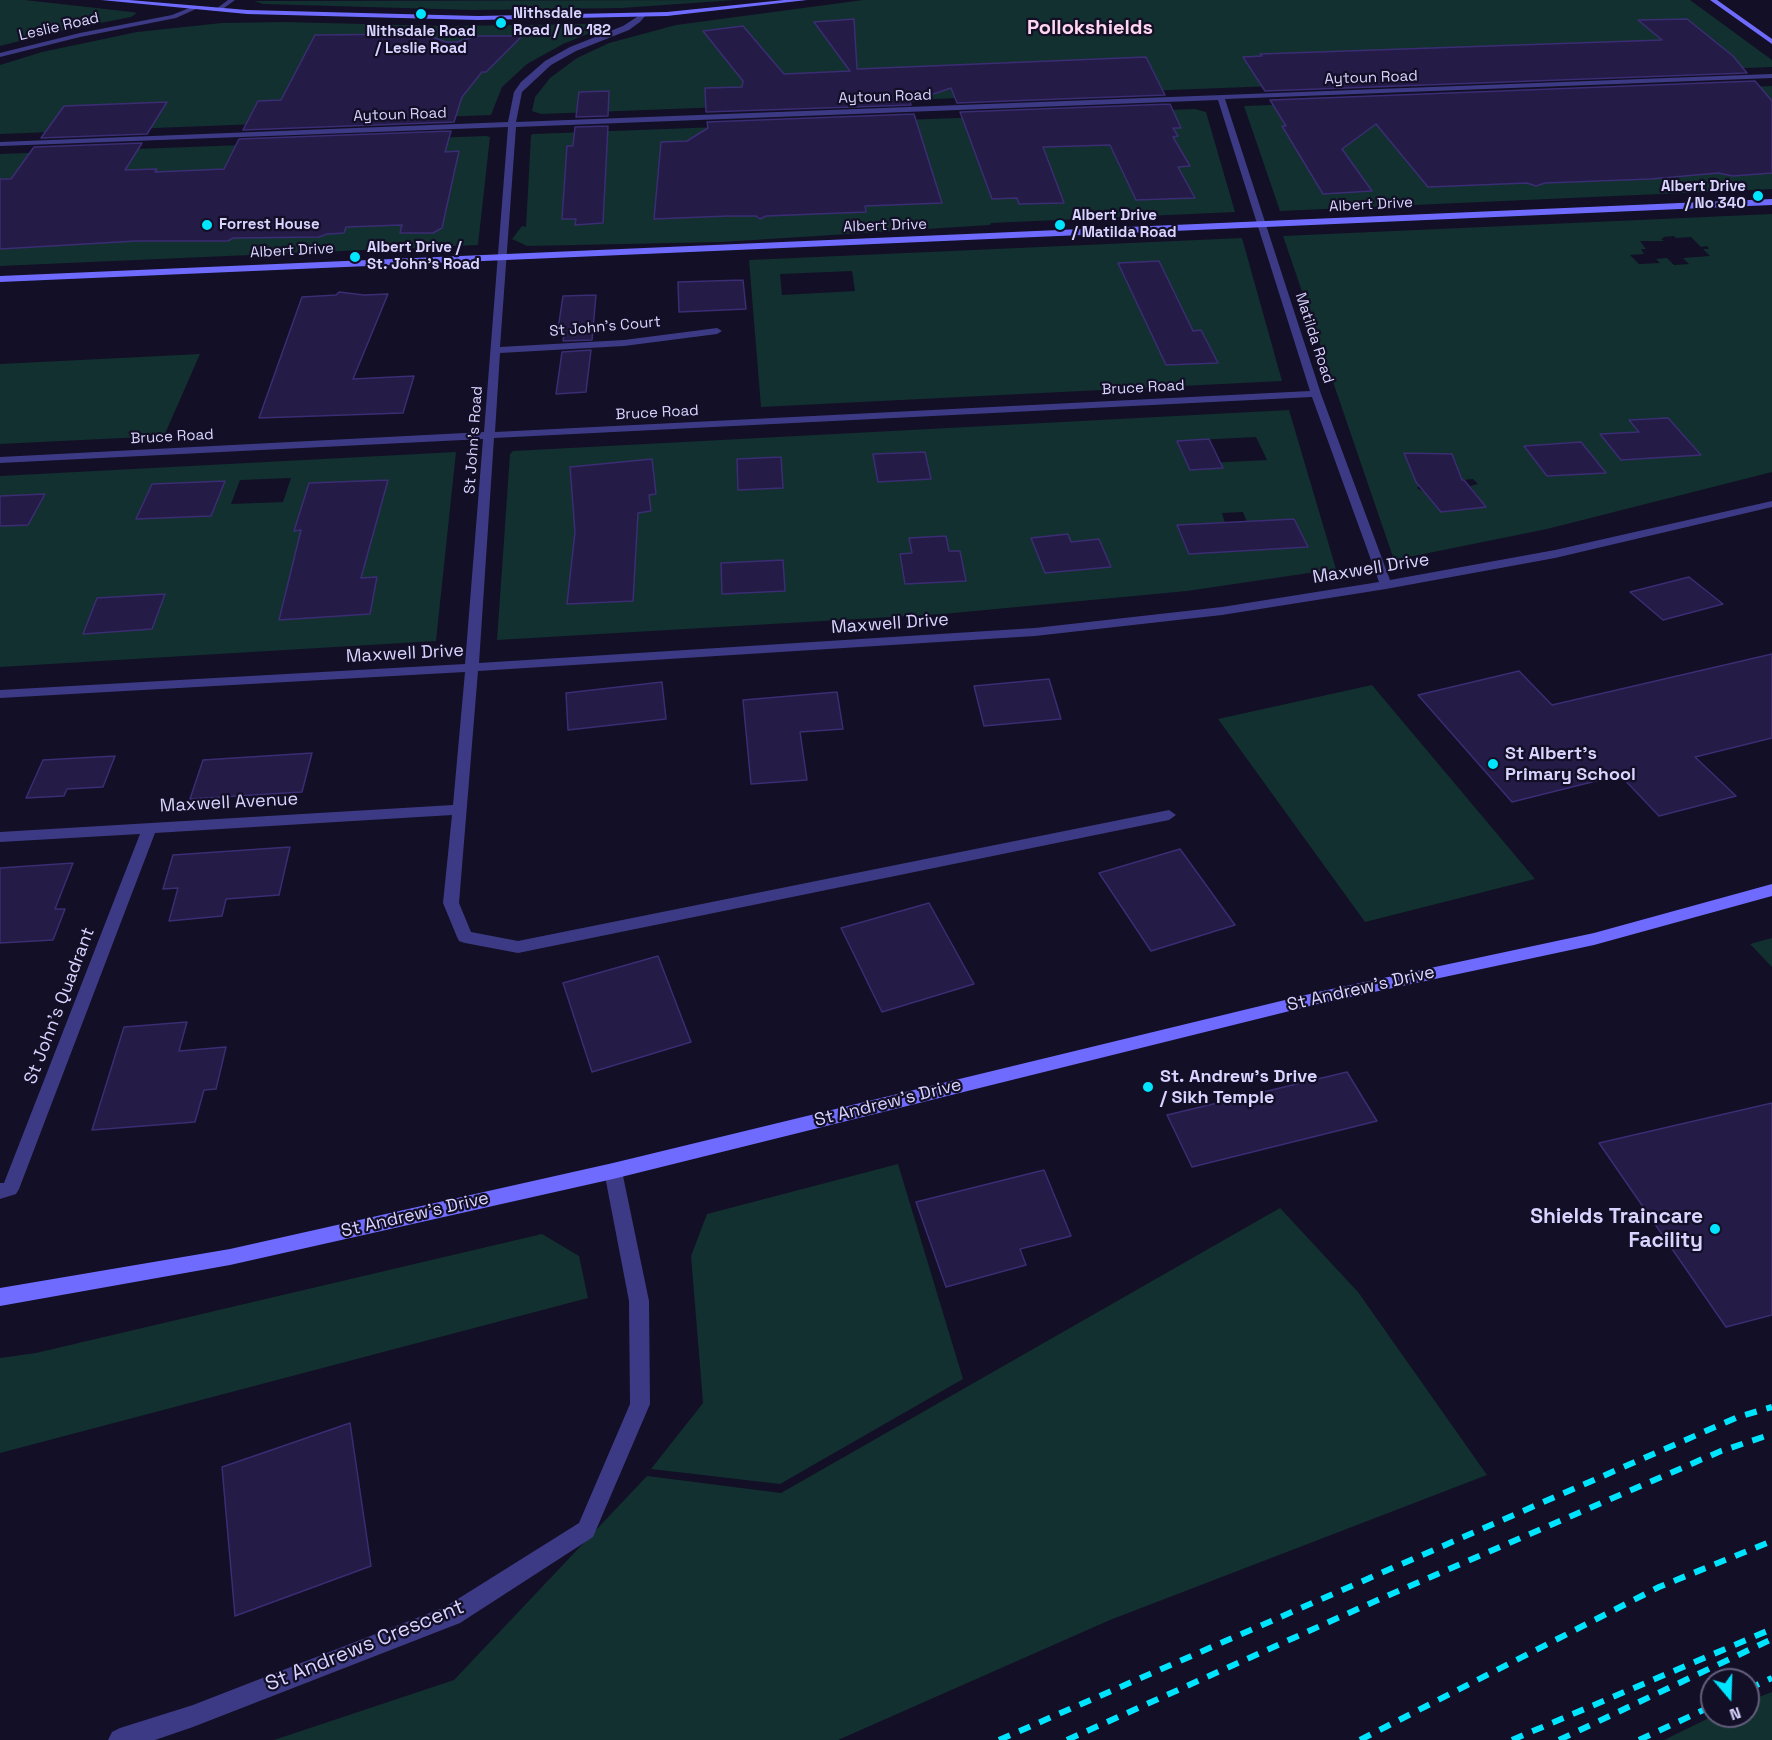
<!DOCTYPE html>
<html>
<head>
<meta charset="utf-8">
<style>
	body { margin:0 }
	#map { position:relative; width:1772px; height:1740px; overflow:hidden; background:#130f26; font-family:"Space Grotesk",sans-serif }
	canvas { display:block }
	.north { position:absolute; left:1700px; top:1668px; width:60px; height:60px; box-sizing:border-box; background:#130f26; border:2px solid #625e7d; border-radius:50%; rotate:161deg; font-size:16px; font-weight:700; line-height:24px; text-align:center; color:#d9d4ff }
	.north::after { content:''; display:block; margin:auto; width:21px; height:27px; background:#00e5ff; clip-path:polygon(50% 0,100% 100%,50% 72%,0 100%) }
</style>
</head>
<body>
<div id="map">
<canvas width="1772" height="1740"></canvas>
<div class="north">N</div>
</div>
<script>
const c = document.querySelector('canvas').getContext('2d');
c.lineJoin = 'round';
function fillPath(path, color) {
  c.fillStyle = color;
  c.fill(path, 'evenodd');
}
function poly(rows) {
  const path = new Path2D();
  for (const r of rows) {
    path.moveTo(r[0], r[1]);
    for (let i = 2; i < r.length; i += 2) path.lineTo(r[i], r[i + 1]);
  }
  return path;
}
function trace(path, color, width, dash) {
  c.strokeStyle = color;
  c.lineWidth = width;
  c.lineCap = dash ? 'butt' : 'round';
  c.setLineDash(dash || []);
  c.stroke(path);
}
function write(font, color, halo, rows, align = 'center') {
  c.font = font + ' "Space Grotesk",sans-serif';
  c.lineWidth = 4.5;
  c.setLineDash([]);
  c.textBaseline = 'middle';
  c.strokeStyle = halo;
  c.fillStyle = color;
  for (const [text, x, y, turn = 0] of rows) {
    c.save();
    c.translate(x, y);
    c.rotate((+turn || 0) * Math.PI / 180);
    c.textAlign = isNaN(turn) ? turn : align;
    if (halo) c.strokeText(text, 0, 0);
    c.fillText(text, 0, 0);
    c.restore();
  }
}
fillPath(poly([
	[25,0,132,12,137,13,131,17,60,31,0,46,0,0],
	[735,0,622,8,473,10,263,4,254,1],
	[863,0,1690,0,1772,60,1772,67,541,114,532,111,535,97,550,78,577,58,609,43,676,25],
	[284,22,446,26,591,24,600,29,563,44,527,64,502,87,491,115,0,134,0,65,42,52,137,32,222,23],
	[1772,86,1772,189,1280,211,1244,106],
	[1195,109,1206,112,1235,212,991,223,990,225,722,242,527,246,512,239,522,226,526,227,531,135,533,134],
	[486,136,490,137,478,245,0,266,0,154],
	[1772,214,1772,472,1547,529,1394,560,1283,236],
	[1674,236,1676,238,1691,237,1701,247,1707,246,1709,249,1703,249,1710,256,1683,258,1689,264,1674,265,1667,258,1656,259,1660,263,1639,264,1630,255,1644,254,1641,249,1646,249,1640,241,1664,241,1661,239,1664,238,1663,237],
	[1651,419,1661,430,1678,429,1701,455,1600,434,1639,432,1629,420],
	[1405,453,1452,454,1462,480,1473,479,1478,484,1470,486,1486,507,1441,512,1424,492,1417,488,1420,486],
	[1242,238,1282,381,761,407,749,260],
	[852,271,855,291,782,295,780,274],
	[200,354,164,436,0,444,0,364],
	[1289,410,1336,569,1187,591,943,614,497,640,510,454,513,451],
	[1256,437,1267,460,1208,463,1210,469,1190,470,1177,441],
	[1243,512,1247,522,1294,519,1308,547,1189,554,1177,526,1225,523,1222,513],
	[456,452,436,641,0,667,0,476],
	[291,478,283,502,231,504,240,480],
	[377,577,370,614,279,620,288,583],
	[1372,685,1535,879,1365,922,1218,719],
	[1772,938,1772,967,1750,944],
	[898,1164,963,1379,780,1484,651,1469,703,1403,691,1256,707,1214],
	[1280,1208,1358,1292,1487,1475,1110,1620,838,1740,274,1740,454,1680,647,1476,781,1493],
	[542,1234,579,1256,588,1298,0,1453,0,1358,36,1353],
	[1772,1692,1772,1740,1664,1740,1713,1716,1748,1716,1748,1701]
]), '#12302f');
const building = poly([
	[854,19,857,69,1146,57,1165,95,957,103,951,88,910,102,911,105,706,112,705,88,742,87,743,81,703,31,743,26,784,74,850,71,814,22,854,19],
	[1687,19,1733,56,1747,73,1265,91,1243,57,1262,56,1260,54,1662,40,1638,20,1687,19],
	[424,34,446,42,457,42,476,36,522,36,486,72,482,72,462,97,454,122,243,130,258,101,281,100,315,35,424,34],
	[1755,81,1772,101,1772,173,1733,176,1718,173,1651,179,1545,183,1536,186,1527,183,1428,187,1376,124,1342,149,1372,191,1323,194,1282,126,1286,126,1270,100,1755,81],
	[609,91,608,116,576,117,579,92,609,91],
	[167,102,147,134,41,138,64,106,167,102],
	[1170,104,1181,128,1173,128,1178,136,1173,137,1190,166,1178,167,1195,198,1136,200,1110,145,1043,147,1064,203,1019,204,1017,198,992,199,960,112,1170,104],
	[914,114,942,203,865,206,866,212,766,216,760,219,756,216,728,216,654,219,661,142,687,141,708,128,707,122,914,114],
	[608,126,603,223,575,225,576,219,562,219,567,146,573,146,575,127,608,126],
	[451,131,445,152,459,151,442,228,433,233,400,233,402,225,346,227,344,233,327,234,319,237,233,238,228,241,136,241,0,249,0,179,11,179,34,147,142,143,125,170,157,169,155,172,224,169,239,139,451,131],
	[1159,261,1193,331,1201,330,1218,363,1166,365,1118,263,1159,261],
	[743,280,746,309,679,312,678,282,743,280],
	[339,292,364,295,388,294,353,379,414,376,403,413,259,418,302,297,336,295,339,292],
	[596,295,592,340,563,341,565,329,558,329,563,296,596,295],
	[591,350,586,392,556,394,562,352,591,350],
	[1668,418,1701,455,1621,460,1600,434,1639,432,1629,420,1668,418],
	[1209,439,1223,468,1190,470,1177,441,1209,439],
	[1581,442,1606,473,1547,476,1524,446,1581,442],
	[925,452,931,479,878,482,873,454,925,452],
	[1404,453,1452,454,1462,480,1464,480,1486,507,1441,512,1416,482,1404,453],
	[781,457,783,488,738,490,737,459,781,457],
	[652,459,656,494,649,495,651,511,638,513,633,601,567,604,575,532,570,467,652,459],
	[388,480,361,578,377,577,370,614,279,620,301,530,294,531,309,483,388,480],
	[225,481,211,516,136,519,152,484,225,481],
	[45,494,28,525,0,526,0,496,45,494],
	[1294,519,1308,547,1189,554,1177,525,1294,519],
	[1068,534,1071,542,1099,539,1111,567,1045,573,1031,538,1068,534],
	[946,536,949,551,960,551,966,581,905,584,900,554,912,553,909,538,946,536],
	[783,560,785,591,722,594,721,563,783,560],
	[1689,577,1723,604,1663,620,1630,592,1689,577],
	[165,594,152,629,83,634,97,598,165,594],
	[1772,654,1772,738,1695,757,1736,796,1659,816,1620,775,1512,802,1418,695,1519,671,1552,705,1772,654],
	[1049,679,1061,719,984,726,974,686,1049,679],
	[662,682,666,719,568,730,566,693,662,682],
	[837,692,843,729,800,732,807,780,751,784,743,700,837,692],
	[312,753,302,792,190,799,203,760,312,753],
	[115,756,103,787,67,789,64,796,26,798,43,760,115,756],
	[290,847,279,895,226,899,222,916,169,921,178,888,163,889,173,855,290,847],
	[1180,849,1235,925,1151,951,1099,873,1180,849],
	[73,863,55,909,65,909,53,940,0,943,0,868,73,863],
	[929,903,974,984,882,1012,841,928,929,903],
	[658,956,691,1042,592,1072,563,983,658,956],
	[187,1022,179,1051,226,1047,216,1089,204,1090,195,1122,92,1130,124,1027,187,1022],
	[1347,1072,1377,1121,1192,1167,1167,1115,1347,1072],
	[1772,1103,1772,1315,1726,1327,1599,1143,1772,1103],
	[1044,1170,1071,1236,1020,1249,1026,1265,946,1287,916,1202,1044,1170],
	[350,1423,371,1566,235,1616,222,1467,350,1423]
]);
fillPath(building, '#241b47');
trace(building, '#3b2d73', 1.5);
fillPath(poly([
	[228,0,235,0,220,11,216,11,216,9,228,0],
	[194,6,196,9,176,18,80,37,0,57,0,53,80,33,172,15,194,6],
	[643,13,646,15,640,22,629,30,576,51,551,65,522,92,516,122,1772,74,1772,78,1225,99,1321,394,1390,580,1555,550,1772,501,1772,507,1555,558,1386,589,1222,615,1035,636,478,671,459,903,471,932,518,941,1169,810,1176,815,1169,820,518,953,465,943,459,941,457,937,443,903,452,815,155,833,19,1189,16,1194,0,1199,0,1183,4,1183,140,834,0,842,0,832,453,805,465,672,0,698,0,690,465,664,483,439,0,463,0,457,484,432,508,127,0,146,0,142,508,122,514,92,521,82,545,61,570,47,623,26,643,13],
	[1218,100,1310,391,495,432,500,353,624,346,717,334,722,331,717,328,624,340,500,347,516,127,1218,100],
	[1312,397,1379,582,1222,607,1035,628,479,663,494,438,1312,397],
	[613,1163,619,1166,622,1171,649,1301,650,1404,593,1537,460,1623,193,1727,155,1740,108,1740,112,1732,120,1728,193,1705,445,1607,579,1523,630,1404,629,1301,604,1171,607,1166,613,1163]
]), '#3d3a85');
fillPath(poly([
	[101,0,129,0,247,10,478,16,667,12,784,0,807,0,667,16,478,20,247,14,101,0],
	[1710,0,1717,0,1772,39,1772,44,1710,0],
	[1772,199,1772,205,0,282,0,276,1772,199],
	[1772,884,1772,896,1594,945,1318,1004,613,1179,230,1265,0,1306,0,1288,230,1249,613,1163,1318,992,1594,933,1772,884]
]), '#6f6bff');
trace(poly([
	[1748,1689,1772,1678],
	[999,1740,1738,1417,1772,1407],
	[1067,1740,1380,1599,1721,1451,1772,1434],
	[1360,1740,1659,1587,1772,1541],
	[1512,1740,1772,1629],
	[1559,1740,1772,1639],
	[1639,1740,1712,1706]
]), '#00e5ff', 6, [12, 10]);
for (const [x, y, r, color] of [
	[421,14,6,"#00e5ff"],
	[501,23,6,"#00e5ff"],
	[1758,196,6,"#00e5ff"],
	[207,225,6,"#00e5ff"],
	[1060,225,6,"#00e5ff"],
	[355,257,6,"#00e5ff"],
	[1493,764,6,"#00e5ff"],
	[1148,1087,6,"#00e5ff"],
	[1715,1229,6,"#00e5ff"]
]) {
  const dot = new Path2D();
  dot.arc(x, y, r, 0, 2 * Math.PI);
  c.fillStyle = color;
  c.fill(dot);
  trace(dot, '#130f26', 2);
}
write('bold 15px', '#d9d4ff', '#130f26', [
	["Nithsdale",513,14],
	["Road / No 182",513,31],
	["Nithsdale Road",421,32,"center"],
	["/ Leslie Road",421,49,"center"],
	["Albert Drive",1746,187,"right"],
	["/ No 340",1746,204,"right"],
	["Albert Drive",1072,216],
	["/ Matilda Road",1072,233],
	["Forrest House",219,225],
	["Albert Drive /",367,248],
	["St. John's Road",367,265]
], 'left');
write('15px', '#d9d4ff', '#130f26', [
	["Leslie Road",59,27,-13],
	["Aytoun Road",1371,78,-2],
	["Aytoun Road",885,97,-2],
	["Aytoun Road",400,115,-2],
	["Albert Drive",1371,205,-3],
	["Albert Drive",885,226,-2],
	["Albert Drive",292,251,-3],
	["St John's Court",605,327,-5],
	["Matilda Road",1314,338,72],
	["Bruce Road",1143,388,-3],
	["Bruce Road",657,413,-3],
	["Bruce Road",172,437,-3],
	["St John's Road",474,440,-86]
]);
write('18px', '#d9d4ff', '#130f26', [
	["Maxwell Drive",1371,569,-9],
	["Maxwell Drive",890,624,-4],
	["Maxwell Drive",405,654,-3],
	["Maxwell Avenue",229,803,-3],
	["St Andrew's Drive",1361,989,-13],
	["St John's Quadrant",60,1006,-69],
	["St Andrew's Drive",888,1103,-14],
	["St Andrew's Drive",415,1215,-13]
]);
write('bold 18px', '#d9d4ff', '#130f26', [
	["St Albert's",1505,754],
	["Primary School",1505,775],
	["St. Andrew's Drive",1160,1077],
	["/ Sikh Temple",1160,1098]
], 'left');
write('bold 20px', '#ffd6f0', '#130f26', [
	["Pollokshields",1090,29]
]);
write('bold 21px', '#d9d4ff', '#130f26', [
	["Shields Traincare",1703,1217],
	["Facility",1703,1241]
], 'right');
write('21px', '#d9d4ff', '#130f26', [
	["St Andrews Crescent",365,1646,-22]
]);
</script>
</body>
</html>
